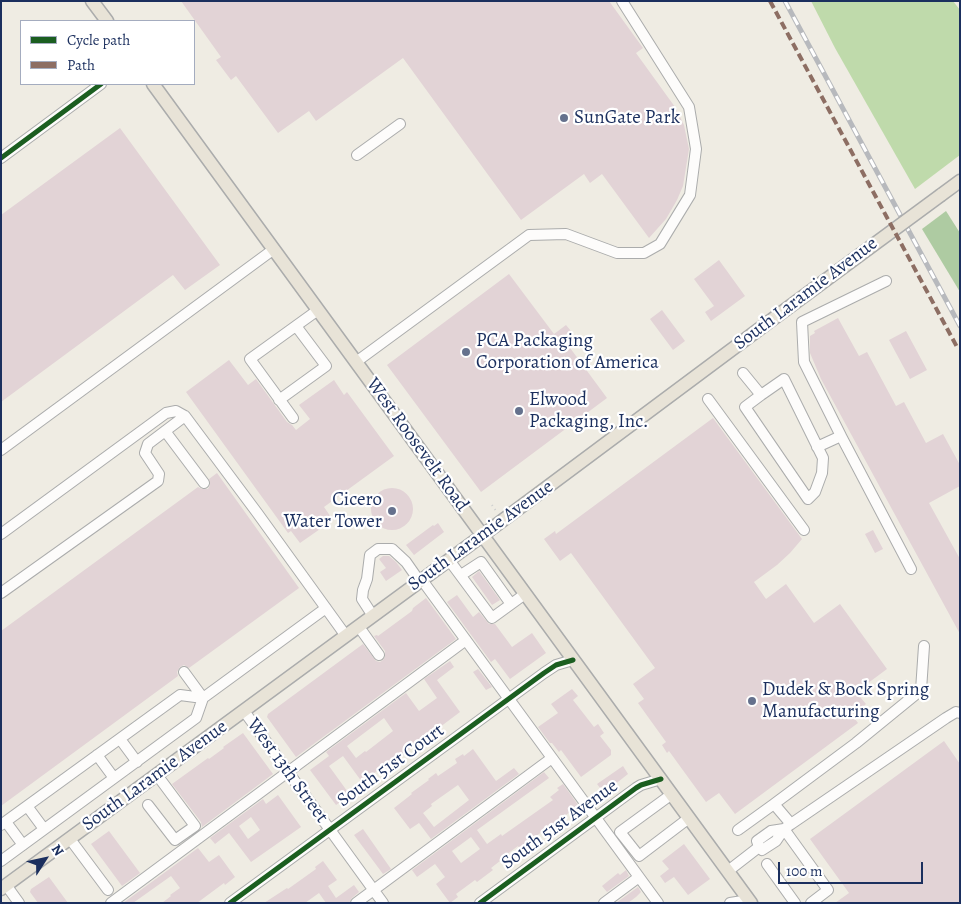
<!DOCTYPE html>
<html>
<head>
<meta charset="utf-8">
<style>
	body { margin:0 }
	#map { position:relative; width:961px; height:904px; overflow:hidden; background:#efece3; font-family:Alegreya,serif }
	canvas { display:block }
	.frame { position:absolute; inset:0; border:2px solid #1b2f5e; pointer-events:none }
	.legend { position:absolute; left:20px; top:20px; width:175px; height:65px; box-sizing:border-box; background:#fff; border:1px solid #a4acbf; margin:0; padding:6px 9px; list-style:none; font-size:15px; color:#1b2f5e }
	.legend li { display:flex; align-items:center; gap:10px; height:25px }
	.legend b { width:25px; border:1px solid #a4acbf }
	.north { position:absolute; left:20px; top:834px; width:50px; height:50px; -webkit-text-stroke:4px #fff; paint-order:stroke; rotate:55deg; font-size:14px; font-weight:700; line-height:20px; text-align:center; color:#1b2f5e }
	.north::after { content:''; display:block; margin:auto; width:18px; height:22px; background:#1b2f5e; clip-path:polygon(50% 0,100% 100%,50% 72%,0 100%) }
	.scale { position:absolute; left:778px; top:862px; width:145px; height:22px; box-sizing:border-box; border:2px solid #1b2f5e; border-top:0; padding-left:6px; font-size:15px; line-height:18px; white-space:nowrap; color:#1b2f5e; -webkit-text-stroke:4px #fff; paint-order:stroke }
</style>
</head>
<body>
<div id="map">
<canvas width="961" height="904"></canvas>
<div class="frame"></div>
<ul class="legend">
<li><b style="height:6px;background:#1b5e20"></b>Cycle path</li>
<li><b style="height:6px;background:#8d6e63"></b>Path</li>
</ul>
<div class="north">N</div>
<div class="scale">100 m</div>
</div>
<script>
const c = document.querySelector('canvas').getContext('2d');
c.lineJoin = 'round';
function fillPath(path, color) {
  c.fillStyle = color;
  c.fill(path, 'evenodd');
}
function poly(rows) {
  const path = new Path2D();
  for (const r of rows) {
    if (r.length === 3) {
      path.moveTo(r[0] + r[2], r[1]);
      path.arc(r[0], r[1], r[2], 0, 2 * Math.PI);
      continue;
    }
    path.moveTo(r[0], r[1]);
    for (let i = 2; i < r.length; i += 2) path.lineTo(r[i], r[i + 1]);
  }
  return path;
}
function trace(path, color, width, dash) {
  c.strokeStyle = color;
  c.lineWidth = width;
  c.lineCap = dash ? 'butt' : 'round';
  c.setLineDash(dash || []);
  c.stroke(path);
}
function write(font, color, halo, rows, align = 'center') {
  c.font = font + ' Alegreya,serif';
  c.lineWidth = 4.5;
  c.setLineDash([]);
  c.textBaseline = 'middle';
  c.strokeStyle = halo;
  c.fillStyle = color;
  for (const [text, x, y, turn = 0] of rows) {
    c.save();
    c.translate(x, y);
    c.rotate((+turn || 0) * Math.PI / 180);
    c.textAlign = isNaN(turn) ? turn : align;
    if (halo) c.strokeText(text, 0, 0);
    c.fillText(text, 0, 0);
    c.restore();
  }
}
fillPath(poly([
	[811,1,953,1,960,10,960,155,915,189,835,48]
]), '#bfdaab');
fillPath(poly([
	[946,211,960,233,960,292,922,229]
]), '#aecba2');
fillPath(poly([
	[181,1,609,1,643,48,636,53,675,107,684,125,689,149,683,186,677,200,666,219,649,238,602,174,590,183,584,174,521,220,403,58,316,121,309,111,278,133,236,76,231,80,216,60,221,57],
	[120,128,220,265,185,290,173,275,1,402,1,215],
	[719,260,745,296,711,321,705,312,714,306,694,279],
	[509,274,554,334,566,325,571,331,562,337,607,398,481,492,387,365],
	[662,310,685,341,673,350,650,319],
	[838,318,859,356,867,352,896,406,904,402,926,443,943,434,960,465,960,486,929,503,960,559,960,634,821,379,810,353,810,336,815,333,814,331],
	[906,331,927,370,910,379,889,340],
	[229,360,248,385,256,379,287,422,292,425,296,430,310,419,299,405,334,380,344,395,347,392,394,456,324,507,333,520,300,543,291,531,288,533,186,392],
	[713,418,802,539,790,553,777,565,754,582,766,599,786,584,814,623,840,604,887,669,856,692,866,704,852,715,858,723,735,814,719,793,706,802,669,751,667,753,662,745,666,742,638,703,644,699,633,684,655,668,571,553,560,561,544,539,555,531,556,534],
	[217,473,299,588,189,668,184,665,180,667,177,672,178,676,1,806,1,631,198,487,202,489,208,489,210,485,209,479],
	[392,509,21],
	[438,523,444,532,414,555,406,545,433,525,434,526],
	[873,530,883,549,875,553,865,534],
	[383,556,389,556,396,562,402,570,386,581,380,572,386,568,379,559],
	[479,571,500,600,492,605,472,577],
	[457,595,473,617,479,612,489,624,495,624,512,647,532,633,546,653,510,679,495,659,491,662,447,602],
	[426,598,456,639,296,757,267,717,268,714,363,644,376,661,380,662,383,660,385,657,385,651,374,636,377,635,378,636,412,611,413,608],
	[450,661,454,667,437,680,460,712,424,739,423,738,389,764,388,763,362,782,343,756,329,766,350,795,336,805,310,770,329,756,326,752,406,693,419,711,437,698,424,679],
	[384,718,393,731,366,752,365,751,356,758,347,746],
	[478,669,492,687,486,690,473,672],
	[572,689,578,696,573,700,594,727,598,724,604,733,600,736,611,750,611,755,581,777,561,750,559,752,552,743,550,743,538,727,558,713,551,704],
	[243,733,273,774,202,827,201,822,172,784,208,758,209,759,224,748,223,747],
	[944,741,960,764,960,903,835,903,849,893,810,839],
	[473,749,496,781,514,768,519,774,431,839,419,823,410,829,394,808,412,794,411,793,429,780,428,779,436,773,438,776,457,763,455,759,463,754,464,756],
	[458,785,469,800,434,827,423,813,432,806,431,804],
	[623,766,628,774,604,793,597,784],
	[544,772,549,778,477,830,487,844,501,834,502,836,553,800,550,797,559,790,557,788,563,784,581,809,575,813,573,810,519,848,518,846,499,860,500,861,491,868,493,870,477,882,475,880,456,894,458,897,450,903,436,884,445,877,435,864,417,877,412,870],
	[471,837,480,849,461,863,452,851],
	[278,795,301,827,251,862,229,833,215,844,210,838,263,799,266,804],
	[251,817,260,830,248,839,239,826],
	[363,829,391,869,383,874,354,835],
	[109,831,140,873,122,886,91,844],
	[684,844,710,879,688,895,674,877,665,883,660,876,669,869,662,861],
	[198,848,209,862,219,855,235,877,225,885,224,883,197,903,162,903,171,896,170,895,180,888,171,876,133,903,123,903],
	[323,861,337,880,328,886,336,898,354,885,359,892,352,898,349,903,326,903,319,893,305,903,264,903,287,888,288,889,316,869,315,867],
	[626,870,629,876,607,892,602,886,618,873,620,875],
	[49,877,68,903,38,903,30,892,31,889],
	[638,887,641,892,636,897,628,903,616,903]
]), '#e2d3d6');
const minor = poly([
	[357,155,400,124],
	[1,158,101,84],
	[356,362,529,235,566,234,617,253,644,253,660,244,690,195,696,149,689,107,622,1],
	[743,373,761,395,745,407,808,499,815,492,822,473,823,458,784,379,761,395],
	[708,399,804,530],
	[279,400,326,366,296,326],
	[293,418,250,359,318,310],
	[165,431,204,483],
	[841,436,804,362,802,322,886,281],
	[817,447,841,436,911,569],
	[1,450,274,249],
	[1,534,166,413,176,411,185,416],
	[449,560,492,618,525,594],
	[461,575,481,562,511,604],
	[422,580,658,903],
	[1,593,158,481,159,474,145,453,148,444,185,416,258,514,346,636],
	[373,616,362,599,363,590,367,579,370,555,378,549,392,549,406,562,420,582],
	[359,627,379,655],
	[244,711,383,903],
	[120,739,137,762],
	[97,755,114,778],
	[672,794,620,832,639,856,689,818],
	[774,804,856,743,921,690,924,646],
	[148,805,175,840,195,826,157,775],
	[27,806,44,829],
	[6,822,23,845],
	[791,824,946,718,956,712,960,713],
	[1,825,180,695,203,698,326,608],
	[784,829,828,890,811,903],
	[738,830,774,804,791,824,784,829,776,841,762,850,759,847],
	[70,839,108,890],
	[1,861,196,718,203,698,184,672],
	[767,864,795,903],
	[728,871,759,847,757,841,771,831,784,829],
	[6,885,19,903],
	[111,903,466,640],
	[230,903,544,673,556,665,573,660],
	[356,903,552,758],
	[480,903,636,788,641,785,661,779],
	[604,903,639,877],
	[730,903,749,900]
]);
const major = poly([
	[92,1,107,21],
	[153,84,751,903],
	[941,195,960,181],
	[1,889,483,535,762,327]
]);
trace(minor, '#abacac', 12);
trace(major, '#abacac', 15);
trace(poly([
	[492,505,496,511]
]), '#cdcecf', 2, [1, 4]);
trace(minor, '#fdfcfb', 10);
trace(major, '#e8e3d7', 12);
const rail = poly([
	[785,1,960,326]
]);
trace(rail, '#b7b9bd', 5);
trace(rail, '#fff', 3, [9]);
const majorBridge = poly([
	[762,327,941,195]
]);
trace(majorBridge, '#abacac', 15, []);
trace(majorBridge, '#e8e3d7', 12);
trace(poly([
	[770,1,957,347]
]), '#8d6e63', 4, [8, 4]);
trace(poly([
	[1,158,101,84],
	[230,903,544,673,556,665,573,660],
	[480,903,636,788,641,785,661,779]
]), '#1b5e20', 5);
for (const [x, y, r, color] of [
	[564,118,5,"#65718d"],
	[466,352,5,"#65718d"],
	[519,411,5,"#65718d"],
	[392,511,5,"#65718d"],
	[752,701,5,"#65718d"]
]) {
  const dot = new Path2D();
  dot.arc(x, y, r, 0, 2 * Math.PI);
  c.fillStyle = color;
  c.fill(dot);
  trace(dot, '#fff', 2);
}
write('19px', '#1b2f5e', '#fff', [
	["SunGate Park",574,118],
	["PCA Packaging",476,341],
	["Corporation of America",476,363],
	["Elwood",529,400],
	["Packaging, Inc.",529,422],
	["Cicero",382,500,"right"],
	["Water Tower",382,522,"right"],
	["Dudek & Bock Spring",762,690],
	["Manufacturing",762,712]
], 'left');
write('19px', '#1b2f5e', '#fff', [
	["South Laramie Avenue",806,294,-37],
	["West Roosevelt Road",417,445,54],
	["South Laramie Avenue",481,536,-36],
	["South 51st Court",391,766,-36],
	["West 13th Street",287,771,54],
	["South Laramie Avenue",155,776,-36],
	["South 51st Avenue",560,825,-36]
]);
</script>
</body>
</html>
